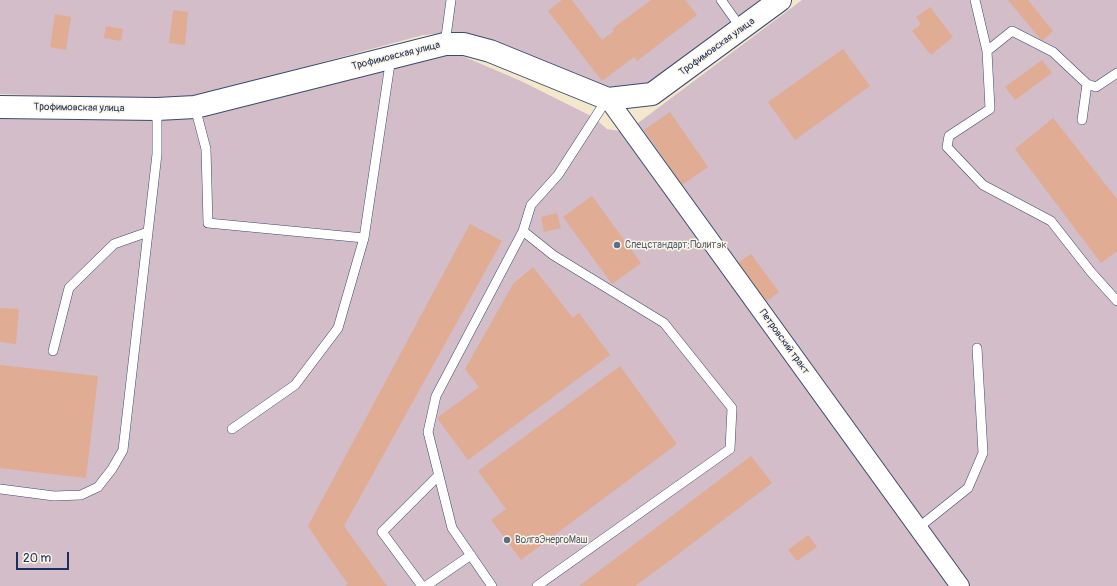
<!DOCTYPE html>
<html>
<head>
<meta charset="utf-8">
<style>
	body { margin:0 }
	#map { position:relative; width:1117px; height:586px; overflow:hidden; background:#f3e7cc; font-family:Pangolin,sans-serif }
	canvas { display:block }
	.scale { position:absolute; left:16px; top:552px; width:53px; height:18px; box-sizing:border-box; border:2px solid #1b2f5e; border-top:0; padding-left:5px; font-size:12px; line-height:14px; white-space:nowrap; color:#1b2f5e; -webkit-text-stroke:3px #fcf5e5; paint-order:stroke }
</style>
</head>
<body>
<div id="map">
<canvas width="1117" height="586"></canvas>
<div class="scale">20 m</div>
</div>
<script>
const c = document.querySelector('canvas').getContext('2d');
c.lineJoin = 'round';
function fillPath(path, color) {
  c.fillStyle = color;
  c.fill(path, 'evenodd');
}
function poly(rows) {
  const path = new Path2D();
  for (const r of rows) {
    path.moveTo(r[0], r[1]);
    for (let i = 2; i < r.length; i += 2) path.lineTo(r[i], r[i + 1]);
  }
  return path;
}
function trace(path, color, width, dash) {
  c.strokeStyle = color;
  c.lineWidth = width;
  c.lineCap = dash ? 'butt' : 'round';
  c.setLineDash(dash || []);
  c.stroke(path);
}
function write(font, color, halo, rows, align = 'center') {
  c.font = font + ' Pangolin,sans-serif';
  c.lineWidth = 3;
  c.setLineDash([]);
  c.textBaseline = 'middle';
  c.strokeStyle = halo;
  c.fillStyle = color;
  for (const [text, x, y, turn = 0] of rows) {
    c.save();
    c.translate(x, y);
    c.rotate((+turn || 0) * Math.PI / 180);
    c.textAlign = isNaN(turn) ? turn : align;
    if (halo) c.strokeText(text, 0, 0);
    c.fillText(text, 0, 0);
    c.restore();
  }
}
fillPath(poly([
	[0,0,768,0,652,94,608,99,481,38,459,32,423,35,194,97,118,98,0,94],
	[802,0,1117,0,1117,586,0,586,0,119,172,120,212,115,417,60,453,52,521,81,593,117,607,129,626,132]
]), '#d2bdc8');
fillPath(poly([
	[562,0,572,0,602,40,614,31,612,29,651,0,685,0,697,15,637,61,634,57,602,81,548,11],
	[1008,0,1028,0,1053,31,1042,41],
	[930,7,953,37,931,55,912,31,921,24,916,17],
	[173,10,188,12,185,45,169,43],
	[55,14,71,17,66,50,50,47],
	[106,26,123,29,121,41,104,38],
	[843,49,870,86,795,140,768,102],
	[1042,60,1052,73,1015,100,1005,87],
	[670,112,708,167,682,185,644,130],
	[1053,118,1117,199,1117,251,1101,263,1015,149],
	[592,196,641,263,612,284,563,217],
	[557,213,561,228,544,232,541,217],
	[470,224,502,241,344,526,387,586,345,586,348,584,319,543,308,526],
	[751,254,779,292,763,304,735,265],
	[533,267,573,318,579,313,610,355,468,460,437,418,479,387,465,369,513,284],
	[0,308,19,309,16,344,0,342],
	[0,365,98,376,86,478,0,468],
	[620,366,677,444,521,560,491,520,506,509,478,471],
	[751,456,772,483,673,558,635,586,579,586],
	[808,535,817,547,797,561,788,550]
]), '#e1ac94');
const service = poly([
	[721,0,741,28],
	[975,0,987,51],
	[445,44,451,0],
	[1087,84,1096,87,1117,73],
	[195,107,206,149,208,223,364,238],
	[1082,120,1087,84,1053,52,1012,31,987,51,990,109,949,136,947,147,983,185,1051,221,1091,272,1117,301],
	[53,351,69,288,114,244,148,232],
	[232,429,295,385,338,328,364,238,391,57],
	[0,489,54,496,81,495,98,487,112,469,123,450,157,154,157,109],
	[918,528,968,488,983,453,977,348],
	[422,586,382,532,439,475],
	[426,586,471,555],
	[492,586,452,528,428,432,436,396,523,231],
	[537,586,730,449,732,408,664,323,553,255,523,231,531,205,558,175,607,99]
]);
const minor = poly([
	[608,99,960,586]
]);
const tertiary = poly([
	[0,107,157,109,195,107,445,44,464,44,490,51,608,99,652,94,780,0]
]);
trace(service, '#3b4b6e', 10);
trace(minor, '#3b4b6e', 20);
trace(tertiary, '#3b4b6e', 24);
trace(service, '#fff', 9);
trace(minor, '#fff', 18);
trace(tertiary, '#fff', 22);
for (const [x, y, r, color] of [
	[617,245,4,"#5c6f8a"],
	[507,540,4,"#5c6f8a"]
]) {
  const dot = new Path2D();
  dot.arc(x, y, r, 0, 2 * Math.PI);
  c.fillStyle = color;
  c.fill(dot);
  trace(dot, '#fcf5e5', 1.5);
}
write('10px', '#1b2f5e', '#fcf5e5', [
	["Трофимовская улица",717,47,-36],
	["Трофимовская улица",396,56,-14],
	["Трофимовская улица",79,108,1],
	["Петровский тракт",784,342,54]
]);
write('10px', '#4e5e75', '#fcf5e5', [
	["Спецстандарт;Политэк",625,245],
	["ВолгаЭнергоМаш",515,540]
], 'left');
</script>
</body>
</html>
